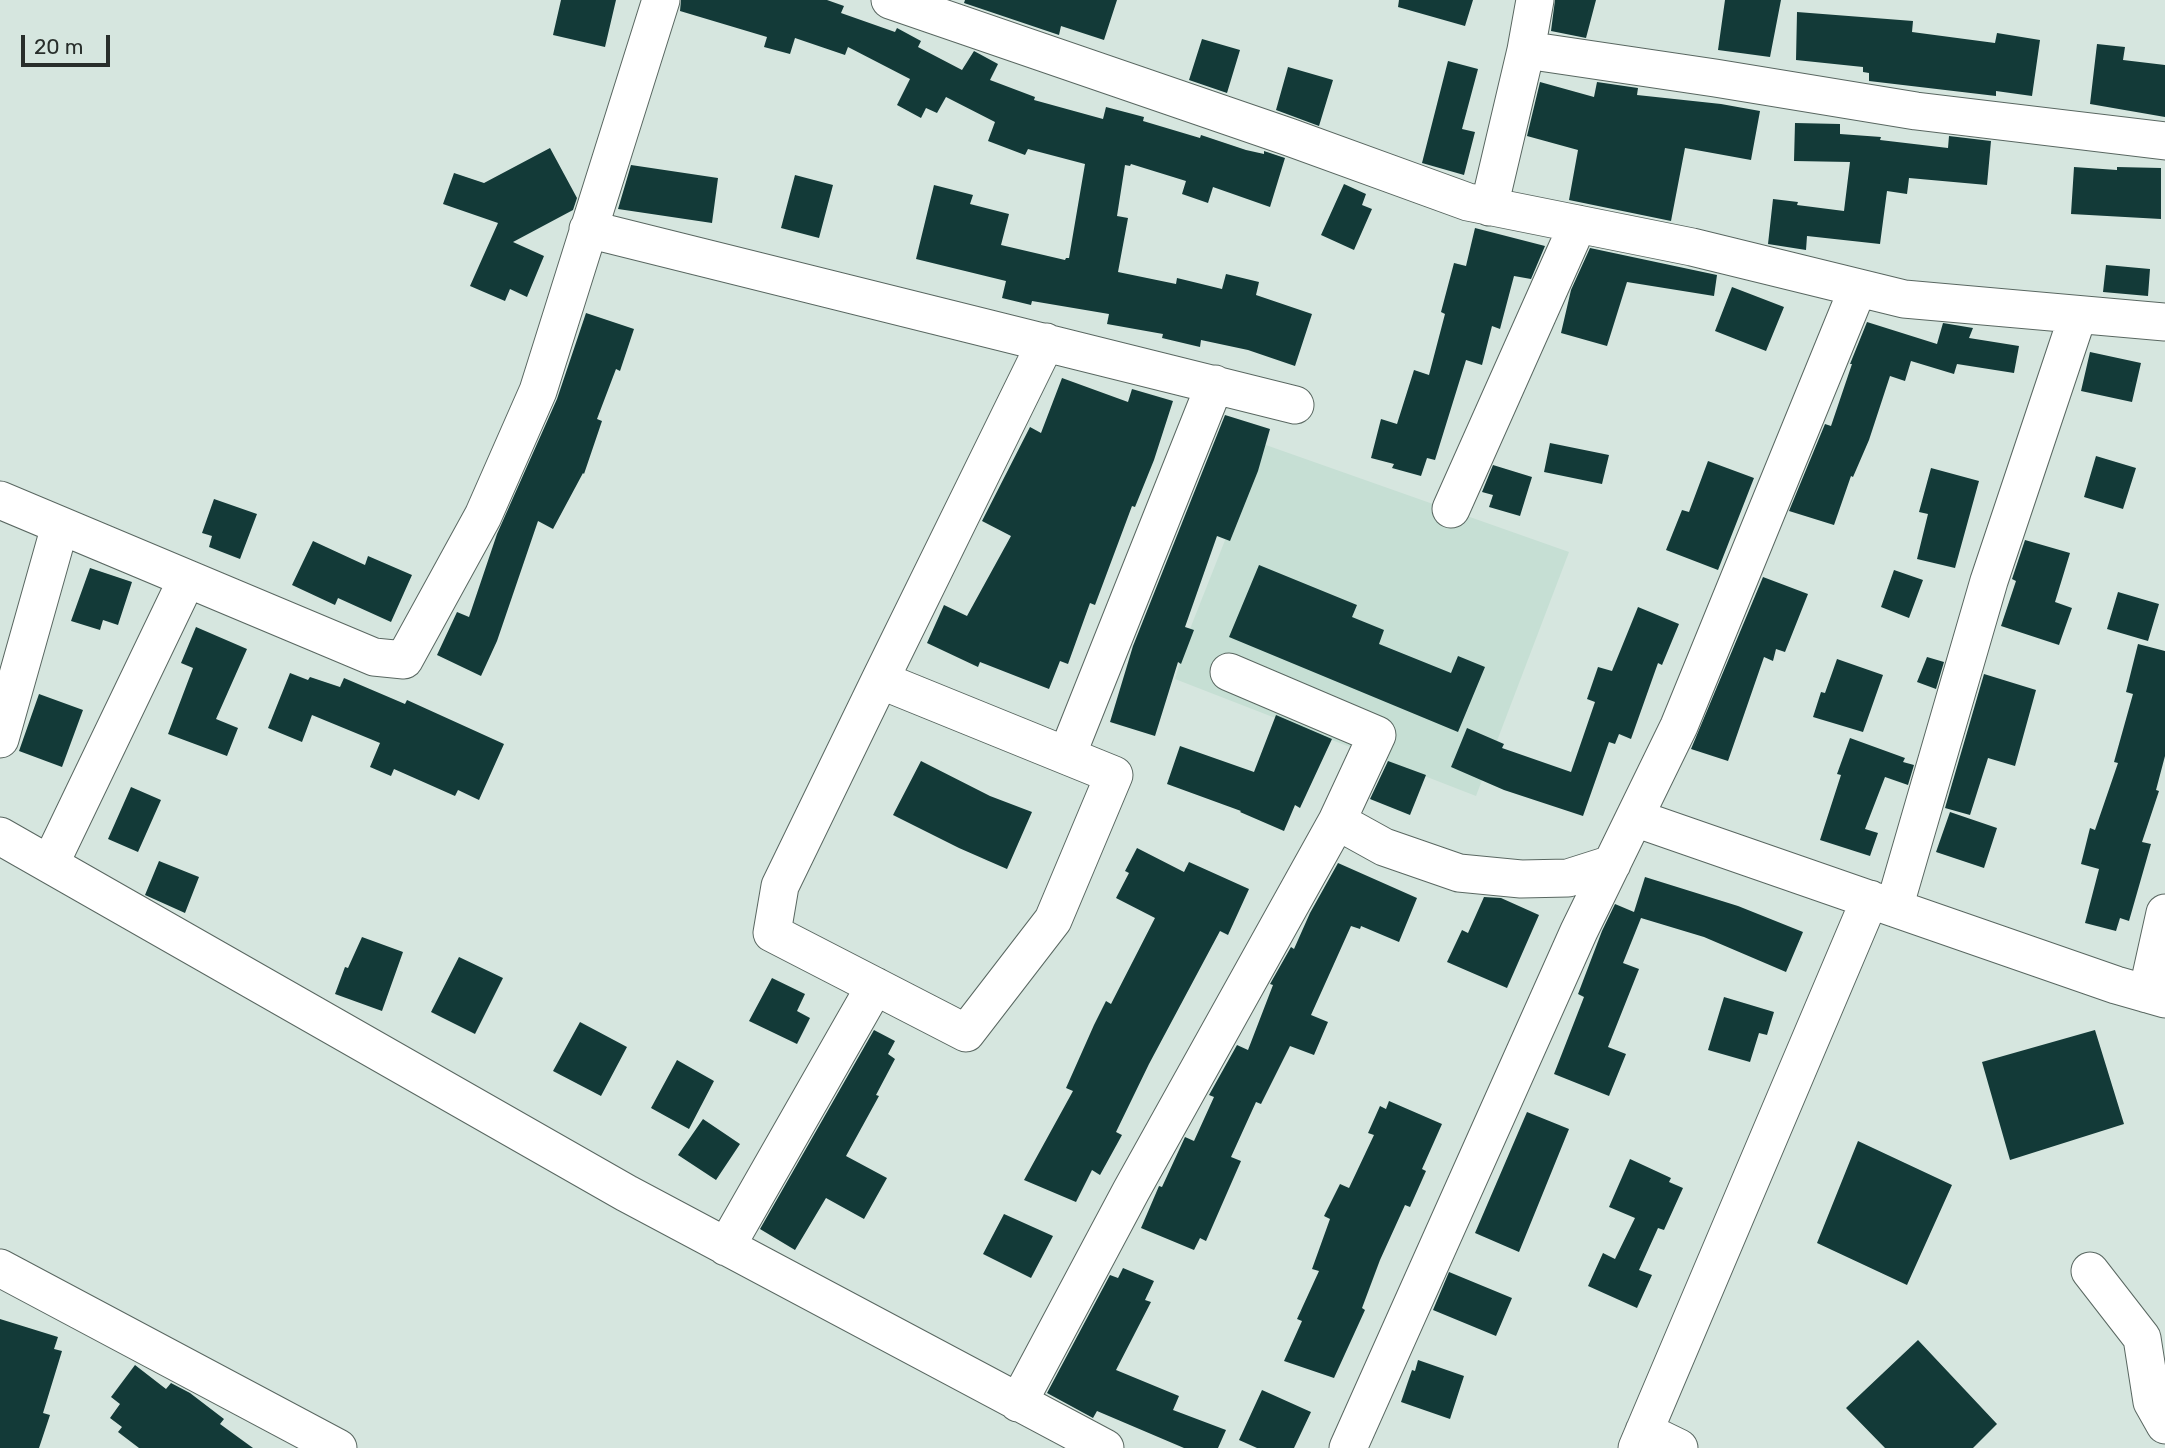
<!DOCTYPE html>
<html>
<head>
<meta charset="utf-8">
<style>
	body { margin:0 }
	#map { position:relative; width:2165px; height:1448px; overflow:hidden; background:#d6e6df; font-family:Rubik,sans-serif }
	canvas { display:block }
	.scale { position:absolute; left:21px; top:35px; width:89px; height:32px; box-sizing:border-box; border:4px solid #282e2b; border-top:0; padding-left:9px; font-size:21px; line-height:24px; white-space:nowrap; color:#282e2b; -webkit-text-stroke:5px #d6e6df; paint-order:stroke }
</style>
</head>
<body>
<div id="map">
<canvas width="2165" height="1448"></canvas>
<div class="scale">20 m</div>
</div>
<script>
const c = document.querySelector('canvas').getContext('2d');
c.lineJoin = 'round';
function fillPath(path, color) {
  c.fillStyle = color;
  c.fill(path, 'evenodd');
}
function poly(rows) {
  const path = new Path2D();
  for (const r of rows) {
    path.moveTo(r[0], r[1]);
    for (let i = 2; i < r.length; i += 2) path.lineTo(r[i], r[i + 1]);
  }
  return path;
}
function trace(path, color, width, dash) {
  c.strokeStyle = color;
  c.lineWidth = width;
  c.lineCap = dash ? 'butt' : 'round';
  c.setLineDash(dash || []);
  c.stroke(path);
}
fillPath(poly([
	[1263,444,1569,552,1476,796,1175,679,1188,634]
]), '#c6dfd4');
fillPath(poly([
	[561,0,616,0,605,47,553,35],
	[681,0,827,0,844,6,841,13,895,32,897,28,921,41,918,47,962,70,974,51,998,64,990,80,1035,97,1034,100,1103,119,1106,107,1144,117,1143,121,1200,138,1201,135,1246,150,1264,154,1264,151,1285,158,1270,207,1213,187,1208,203,1182,194,1186,181,1131,164,1130,166,1125,165,1117,216,1128,218,1118,272,1176,284,1177,278,1222,289,1226,274,1259,282,1256,295,1312,314,1295,366,1248,350,1201,340,1200,347,1162,338,1163,334,1107,324,1109,314,1032,301,1031,305,1002,298,1006,281,916,259,934,185,973,195,970,204,1009,214,1001,245,1065,260,1066,258,1069,258,1085,164,1028,149,1025,155,988,141,995,122,946,97,937,113,926,108,921,118,897,105,910,79,848,47,845,55,795,38,790,54,764,47,767,37,680,11],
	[965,0,1117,0,1104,40,1061,26,1059,35,964,3],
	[1399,0,1473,0,1465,26,1398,7],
	[1555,0,1596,0,1586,38,1551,31],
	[1725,0,1781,0,1770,57,1718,50],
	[1797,12,1913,21,1912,32,1995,43,1997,33,2040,40,2032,96,1996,91,1996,96,1869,81,1869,73,1863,72,1863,67,1796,60],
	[1202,39,1240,50,1227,93,1189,80],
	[2097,44,2125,47,2123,60,2165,65,2165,117,2090,104],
	[1448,61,1478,69,1462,129,1475,132,1464,175,1422,163],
	[1288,67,1333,80,1319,126,1276,110],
	[1540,82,1594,97,1597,82,1638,88,1637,95,1721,104,1760,111,1751,160,1685,148,1671,221,1569,200,1578,150,1527,136],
	[1795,123,1840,124,1840,134,1881,137,1880,140,1948,148,1949,136,1991,141,1987,185,1909,178,1907,194,1887,191,1880,244,1807,236,1806,250,1768,244,1773,199,1798,202,1797,205,1844,211,1850,162,1794,161],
	[550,148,577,198,573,210,513,242,544,256,527,297,510,289,505,301,470,286,498,223,443,204,454,173,484,183],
	[631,165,718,178,712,223,618,209],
	[2074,167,2117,170,2117,167,2161,168,2161,219,2071,214],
	[795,175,833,185,819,238,781,228],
	[1344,184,1366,194,1362,205,1372,209,1354,250,1321,235],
	[1475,228,1545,246,1531,279,1514,276,1500,329,1492,326,1482,365,1466,360,1435,460,1427,458,1421,476,1392,468,1394,464,1371,458,1381,419,1397,424,1414,370,1429,375,1445,314,1441,312,1454,263,1466,266],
	[1590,248,1717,275,1714,296,1627,282,1607,346,1561,333,1571,290],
	[2106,265,2150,269,2148,296,2103,292],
	[1732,287,1784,307,1766,351,1715,331],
	[586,313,634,329,620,371,616,369,597,419,602,421,584,474,583,473,553,529,538,521,497,641,481,676,437,655,457,612,469,617,497,534,557,399],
	[1867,322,1937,344,1943,323,1973,328,1969,338,2019,346,2014,373,1957,364,1954,374,1911,361,1905,381,1890,376,1869,440,1853,477,1851,476,1834,525,1789,511,1825,424,1831,426,1852,364,1850,364],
	[2090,352,2141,363,2132,402,2081,391],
	[1062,378,1128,402,1132,389,1173,401,1154,460,1135,507,1132,506,1095,605,1090,603,1068,664,1060,661,1049,689,980,662,978,667,927,643,944,605,967,616,1011,536,982,521,1030,427,1041,433],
	[1225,415,1270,429,1258,471,1230,541,1217,536,1185,627,1194,630,1181,664,1178,662,1155,736,1110,722,1133,646],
	[1550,443,1609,455,1602,484,1544,472],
	[2096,456,2136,468,2123,509,2084,497],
	[1708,461,1754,478,1718,570,1666,550,1682,510,1689,512],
	[1493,465,1532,477,1520,516,1489,507,1493,495,1482,492],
	[1931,468,1979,481,1955,568,1917,559,1928,514,1919,512],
	[214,499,257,514,240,559,209,547,212,536,202,533],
	[2025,540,2070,553,2055,602,2072,608,2059,645,2001,626,2016,581,2012,579],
	[313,541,365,565,368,556,412,575,391,622,338,598,335,605,292,585],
	[1259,565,1357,605,1352,617,1384,630,1379,644,1451,673,1458,656,1485,667,1458,732,1229,637],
	[90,568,132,582,118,625,103,620,100,630,71,621],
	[1894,570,1923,580,1909,618,1881,607],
	[1763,577,1808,594,1785,652,1776,649,1773,661,1764,657,1728,761,1691,749],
	[2118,592,2159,604,2148,641,2107,629],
	[1638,607,1679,624,1662,665,1658,663,1631,739,1619,734,1615,744,1609,742,1583,816,1504,790,1451,767,1467,728,1504,744,1502,748,1571,772,1595,702,1587,699,1598,667,1612,671],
	[196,627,247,649,216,719,238,728,227,756,168,734,193,668,181,663],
	[2138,644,2165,651,2165,756,2156,790,2159,791,2142,842,2151,844,2129,921,2120,918,2116,931,2085,923,2099,869,2081,864,2090,828,2095,830,2118,763,2114,762,2133,694,2126,692],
	[1927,657,1944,662,1936,689,1917,682],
	[1837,659,1883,675,1863,732,1813,717,1821,692,1825,693],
	[290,673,308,680,310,677,340,687,344,678,405,704,407,700,504,744,479,800,458,790,455,796,394,769,391,776,370,767,380,743,312,715,302,742,268,728],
	[1984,674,2036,690,2015,766,1988,758,1970,815,1945,808],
	[39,694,83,710,62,767,19,751],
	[1276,715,1332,739,1300,808,1295,805,1284,831,1240,812,1241,811,1167,784,1180,746,1254,772],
	[1850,738,1905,758,1903,762,1914,765,1908,785,1885,777,1865,829,1878,833,1870,856,1820,840,1841,775,1837,774],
	[921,761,990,796,1032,812,1007,869,959,848,893,815],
	[1388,761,1426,775,1410,815,1370,799],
	[131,787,161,800,138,852,108,839],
	[1950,812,1997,828,1984,868,1936,852],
	[1137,848,1184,872,1189,862,1249,889,1228,935,1220,931,1149,1064,1116,1132,1122,1135,1100,1175,1092,1170,1076,1202,1024,1180,1073,1091,1066,1088,1094,1025,1106,1001,1111,1004,1155,918,1116,898,1129,873,1125,871],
	[159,861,199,877,185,913,145,895],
	[1338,863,1417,898,1399,942,1361,926,1360,929,1351,926,1311,1015,1328,1022,1314,1055,1290,1046,1261,1104,1256,1102,1231,1157,1241,1161,1206,1241,1200,1238,1194,1250,1141,1228,1159,1186,1162,1187,1185,1137,1194,1141,1214,1097,1209,1095,1237,1045,1248,1050,1273,985,1270,984,1291,947,1294,949,1310,913],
	[1645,877,1738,906,1803,932,1786,972,1704,937,1641,918,1623,963,1639,969,1608,1047,1626,1054,1609,1096,1554,1074,1584,997,1578,994,1602,931,1615,904,1634,912],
	[1484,897,1501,898,1539,915,1507,988,1447,962,1462,930,1468,933],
	[362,937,403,952,382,1011,335,994,345,967,348,968],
	[459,957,503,978,475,1034,431,1012],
	[772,978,805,994,797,1011,810,1018,797,1044,749,1021],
	[1724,997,1774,1012,1767,1035,1759,1033,1750,1062,1708,1050],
	[580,1022,627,1047,601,1096,553,1071],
	[874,1030,895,1041,888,1054,895,1059,876,1095,879,1096,846,1156,887,1178,864,1219,826,1198,795,1250,760,1229],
	[2095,1030,2124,1124,2010,1160,1982,1062],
	[677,1060,714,1081,689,1129,651,1108],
	[1389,1101,1442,1124,1422,1169,1426,1171,1410,1207,1405,1205,1380,1260,1362,1308,1365,1310,1334,1378,1284,1361,1302,1321,1297,1319,1319,1271,1312,1269,1330,1219,1324,1216,1340,1184,1349,1188,1374,1135,1368,1133,1380,1106,1386,1109],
	[1527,1112,1569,1129,1519,1252,1475,1233],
	[703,1119,740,1144,716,1180,678,1155],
	[1858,1141,1952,1185,1907,1285,1817,1243],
	[1630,1159,1671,1178,1669,1182,1683,1188,1664,1230,1658,1228,1639,1270,1652,1275,1637,1308,1588,1286,1603,1253,1615,1259,1635,1218,1609,1207],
	[1004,1214,1053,1236,1031,1278,983,1254],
	[1123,1268,1154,1281,1145,1300,1151,1302,1116,1370,1179,1396,1173,1410,1226,1430,1218,1448,1184,1448,1097,1411,1093,1418,1047,1393,1110,1275,1118,1278],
	[1449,1272,1512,1298,1496,1336,1433,1310],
	[0,1319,58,1337,54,1349,62,1351,43,1413,50,1415,39,1448,0,1448],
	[1918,1340,1997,1424,1973,1448,1885,1448,1846,1408],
	[1418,1360,1464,1376,1450,1419,1401,1402,1412,1370,1415,1371],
	[135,1365,166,1389,171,1383,190,1393,224,1419,220,1424,253,1448,139,1448,118,1432,122,1427,110,1418,120,1404,111,1397],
	[1262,1390,1311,1412,1294,1448,1257,1448,1239,1440]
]), '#133a38');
const minor = poly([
	[890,0,1289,137,1468,202,1692,247,1904,299,2165,322],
	[1526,50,1715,78,1916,111,2165,141],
	[1489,207,1526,50,1535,0],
	[588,229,1295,405],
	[0,500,374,657,404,660,483,516,538,391,661,0],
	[1451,509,1578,224],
	[1229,672,1377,735,1337,821],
	[880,680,1114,775,1053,920,966,1033,772,933,780,886,880,680,1046,342],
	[0,739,60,526],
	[1067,755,1215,384],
	[1635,818,2116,985,2165,999],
	[0,836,626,1193,1105,1448],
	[50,864,187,579],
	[1894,908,1989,581,2078,315],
	[2147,994,2165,913],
	[726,1247,875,986],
	[0,1268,338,1448],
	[2090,1271,2142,1338,2152,1402,2165,1425],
	[1018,1403,1131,1191,1337,821,1384,847,1459,873,1521,879,1568,878,1612,864],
	[1644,1431,1679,1448],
	[1348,1448,1579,931,1679,726,1858,288],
	[1637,1448,1870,899]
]);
trace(minor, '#596761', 39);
trace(minor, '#fff', 37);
</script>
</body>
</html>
